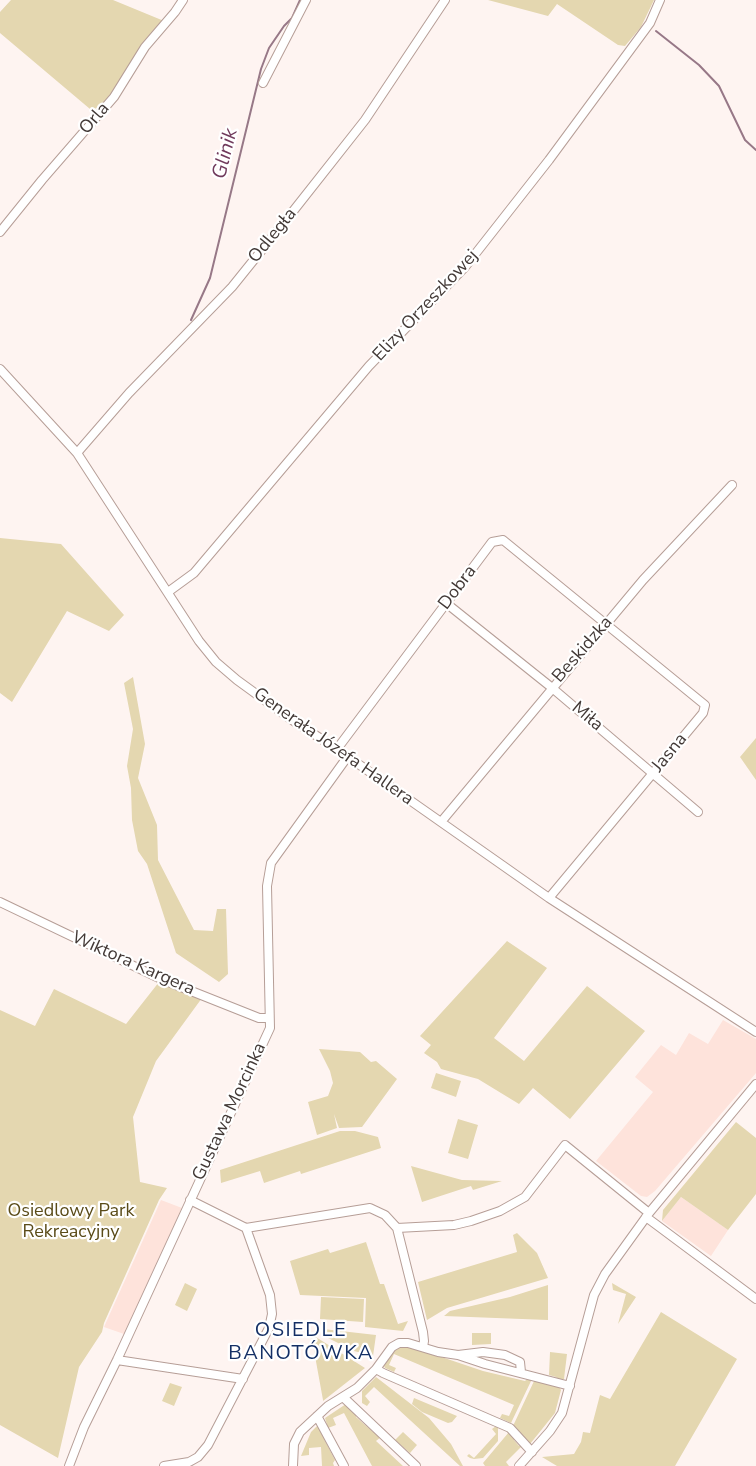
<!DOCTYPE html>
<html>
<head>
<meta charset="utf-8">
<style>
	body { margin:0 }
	canvas { display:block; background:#fef4f1 }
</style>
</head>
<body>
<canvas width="756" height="1466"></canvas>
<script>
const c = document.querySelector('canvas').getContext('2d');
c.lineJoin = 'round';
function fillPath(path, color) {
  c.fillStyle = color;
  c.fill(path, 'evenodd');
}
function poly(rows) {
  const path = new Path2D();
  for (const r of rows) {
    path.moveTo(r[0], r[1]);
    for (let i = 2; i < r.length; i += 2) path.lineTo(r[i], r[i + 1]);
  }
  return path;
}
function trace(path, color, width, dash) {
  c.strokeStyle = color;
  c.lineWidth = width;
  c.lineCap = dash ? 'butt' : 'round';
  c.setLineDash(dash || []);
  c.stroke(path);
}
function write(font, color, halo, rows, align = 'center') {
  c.font = font + ' "Nunito Sans",sans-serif';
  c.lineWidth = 4.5;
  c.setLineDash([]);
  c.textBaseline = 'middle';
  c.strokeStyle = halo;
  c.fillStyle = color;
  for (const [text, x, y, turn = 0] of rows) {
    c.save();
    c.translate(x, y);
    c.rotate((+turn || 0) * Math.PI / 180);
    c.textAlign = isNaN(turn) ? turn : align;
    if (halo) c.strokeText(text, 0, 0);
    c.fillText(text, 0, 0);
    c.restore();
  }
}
fillPath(poly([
	[723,1020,756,1039,756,1073,655,1191,647,1197,641,1196,596,1161,653,1092,635,1077,661,1045,676,1055,689,1033,708,1044],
	[681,1197,728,1230,711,1256,662,1221],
	[161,1200,182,1208,124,1334,104,1327]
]), '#fee3db');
fillPath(poly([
	[11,0,113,0,164,21,101,108,90,109,0,33,0,12],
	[488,0,654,0,641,27,625,46,618,45,557,4,548,16],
	[0,538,61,544,124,615,109,631,67,611,12,702,0,693],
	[133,677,145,744,138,778,157,825,158,860,194,930,213,931,217,909,226,909,228,974,219,982,176,953,147,864,138,851,132,820,131,788,127,766,133,729,124,683],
	[756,738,756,780,740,757],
	[507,941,547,968,494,1038,524,1061,587,986,645,1031,570,1119,533,1088,519,1104,478,1079,441,1069,437,1062,424,1053,431,1045,420,1036],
	[159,982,202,998,156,1061,133,1117,140,1182,167,1188,159,1200,104,1323,102,1332,79,1367,58,1458,0,1425,0,1010,35,1026,54,989,126,1024],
	[319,1049,360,1052,371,1062,376,1061,397,1079,362,1127,339,1128,334,1114,337,1128,317,1135,308,1102,328,1096,333,1083,330,1071],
	[436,1073,461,1081,456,1097,431,1088],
	[458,1119,478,1125,468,1159,448,1153],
	[736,1122,756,1138,756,1194,728,1230,681,1197,662,1221,663,1210],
	[340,1131,355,1131,378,1137,381,1148,301,1174,300,1171,264,1183,260,1171,221,1183,220,1170],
	[411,1166,462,1180,502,1181,473,1190,471,1186,422,1202],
	[517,1233,537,1253,548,1278,447,1308,427,1320,418,1282,517,1252,513,1235],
	[366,1242,380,1284,384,1284,398,1324,408,1321,403,1331,365,1327,366,1298,300,1295,290,1261,328,1249,330,1253],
	[185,1283,197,1289,187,1311,175,1305],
	[612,1283,636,1297,618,1324,626,1294,613,1290],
	[548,1285,548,1320,444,1316,450,1311,510,1297],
	[321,1297,364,1299,363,1322,320,1319],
	[661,1312,737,1359,675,1466,557,1466,542,1457,574,1454,581,1442,583,1432,590,1433,600,1395,610,1399],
	[323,1329,376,1335,373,1356,354,1351,322,1335],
	[472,1333,491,1333,491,1344,472,1345],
	[311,1334,365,1368,323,1401,323,1400],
	[403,1344,483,1371,525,1381,528,1378,532,1379,511,1423,500,1418,502,1414,509,1416,514,1405,394,1354,389,1365,396,1368,394,1372,385,1368,383,1364,392,1351],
	[550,1352,567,1354,564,1379,558,1380,556,1377,549,1375],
	[376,1377,429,1418,451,1444,463,1466,460,1466,374,1387,365,1396,370,1402,367,1406,362,1403,362,1391],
	[535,1379,559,1387,561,1390,555,1413,530,1444,513,1426],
	[170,1383,182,1387,174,1406,162,1401],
	[414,1398,457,1416,452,1422,448,1423,422,1412,412,1404],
	[346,1404,356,1413,356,1417,373,1432,376,1432,381,1437,376,1441,403,1466,372,1466,344,1413,333,1418,336,1425,328,1428,325,1418],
	[318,1425,325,1437,324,1439,335,1460,333,1463,334,1466,322,1466,321,1447,309,1448,309,1455,301,1456,311,1432],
	[496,1426,498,1427,498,1441,483,1458,474,1459,470,1458,467,1456,469,1454,474,1458,496,1434,492,1429],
	[403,1432,417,1445,410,1453,395,1440],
	[509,1432,516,1438,514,1440,519,1446,522,1446,506,1462,509,1466,485,1466,483,1463]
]), '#e4d7b0');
trace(poly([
	[656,31,699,65,719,86,745,140,756,150],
	[191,320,210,278,261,69,269,48,284,26,292,18,300,0]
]), '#977887', 2);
const minor = poly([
	[263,83,306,0],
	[0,232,42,180,114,97,145,47,175,12,183,0],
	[0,369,77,453,199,641,216,662,237,680,292,720,337,749,549,898,756,1032],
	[77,453,129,393,232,287,294,210,365,120,445,0],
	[168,592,194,573,369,366,465,267,549,160,650,23,660,0],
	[446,603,551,687,698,812],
	[337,749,492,542,503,540,705,705,703,713,549,898],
	[441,822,643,580,732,485],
	[0,902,161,979,259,1018,269,1018],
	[190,1200,246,1228],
	[646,1217,756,1299],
	[246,1228,370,1208,385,1215,397,1228,454,1225,471,1221,500,1211,525,1197,565,1145,649,1213],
	[397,1228,423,1332,424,1341,423,1347],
	[458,1355,483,1352,505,1355,520,1362,521,1372],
	[117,1360,243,1379],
	[376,1369,383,1373,510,1428,532,1452],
	[343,1397,416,1466],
	[317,1416,344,1466],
	[69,1466,84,1427,117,1360,270,1028,267,886,271,863,348,756],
	[164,1466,189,1462,198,1457,208,1445,269,1328,272,1314,270,1295,246,1228],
	[293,1466,294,1444,300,1432,328,1406,357,1388,376,1369,392,1347,399,1343,408,1343,438,1352,458,1355,485,1364,570,1386],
	[519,1466,550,1431,562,1413,594,1295,605,1274,649,1213,756,1084]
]);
trace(minor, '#b69e97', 10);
trace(minor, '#fff', 8);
write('18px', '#423936', '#fff', [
	["Orla",95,119,-49],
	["Odległa",273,236,-51],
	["Elizy Orzeszkowej",426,306,-47],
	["Dobra",458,588,-53],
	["Beskidzka",583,650,-49],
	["Miła",587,717,40],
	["Generała Józefa Hallera",333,747,35],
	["Jasna",670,753,-51],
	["Wiktora Kargera",133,964,24],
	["Gustawa Morcinka",230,1112,-65]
]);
write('18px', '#5a4b18', '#fff', [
	["Osiedlowy Park",71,1212],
	["Rekreacyjny",71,1233]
]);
write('italic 20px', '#703a5c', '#fff', [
	["Glinik",226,154,-76]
]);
c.letterSpacing = '1.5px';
write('20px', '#142f65', '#fff', [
	["OSIEDLE",301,1331],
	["BANOTÓWKA",301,1354]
]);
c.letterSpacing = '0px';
</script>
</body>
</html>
